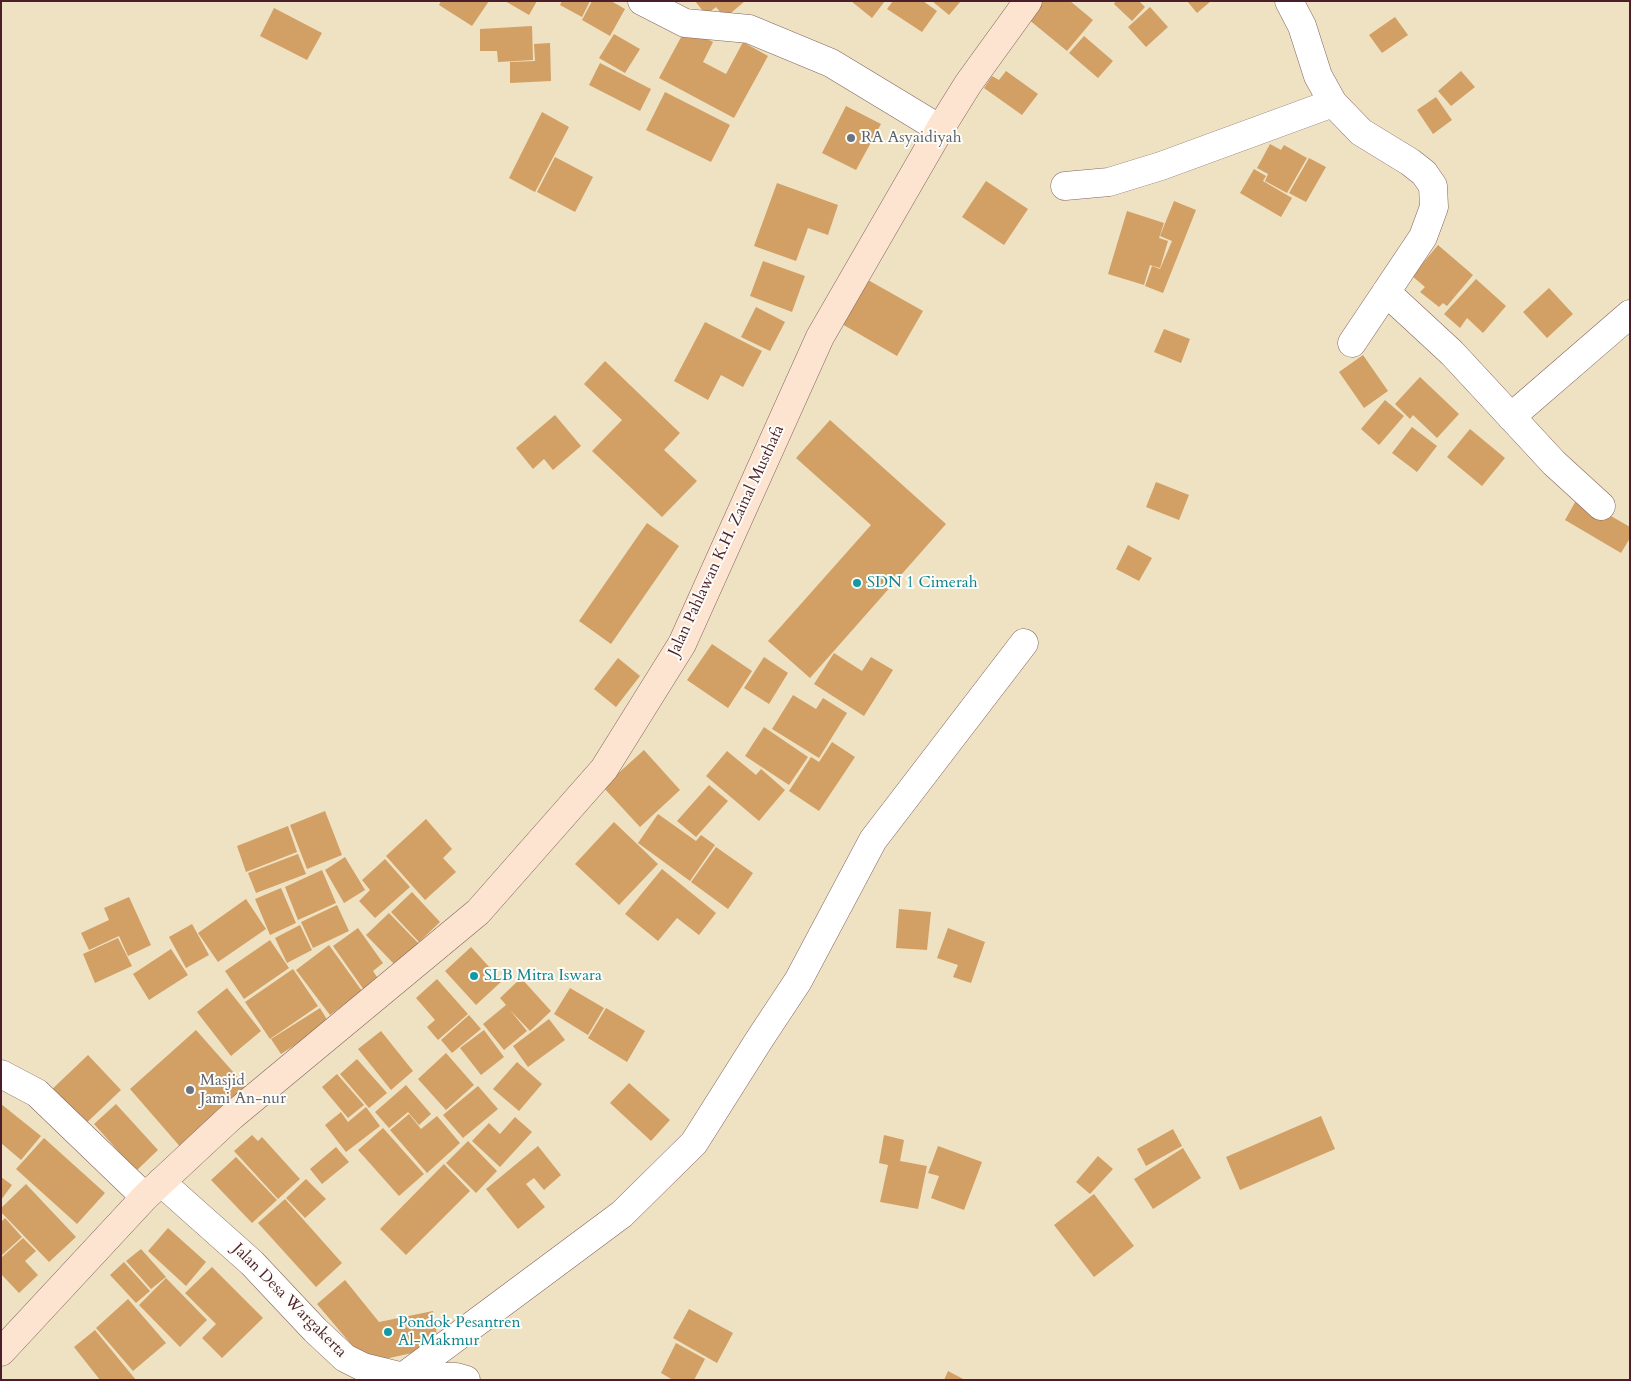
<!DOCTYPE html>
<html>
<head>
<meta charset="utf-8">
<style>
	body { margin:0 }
	#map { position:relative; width:1631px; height:1381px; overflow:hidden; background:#eee2c3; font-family:Cardo,serif }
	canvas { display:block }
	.frame { position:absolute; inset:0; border:2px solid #4a1f2b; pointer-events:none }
</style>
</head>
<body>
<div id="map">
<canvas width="1631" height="1381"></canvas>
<div class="frame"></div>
</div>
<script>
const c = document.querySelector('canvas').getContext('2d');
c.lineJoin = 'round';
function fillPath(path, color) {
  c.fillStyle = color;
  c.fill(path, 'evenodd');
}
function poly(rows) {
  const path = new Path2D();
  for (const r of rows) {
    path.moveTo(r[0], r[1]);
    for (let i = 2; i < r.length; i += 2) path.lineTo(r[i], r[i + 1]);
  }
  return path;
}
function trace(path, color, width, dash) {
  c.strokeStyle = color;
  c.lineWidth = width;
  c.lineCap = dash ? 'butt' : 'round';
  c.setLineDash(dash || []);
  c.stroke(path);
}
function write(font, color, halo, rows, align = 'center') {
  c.font = font + ' Cardo,serif';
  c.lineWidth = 4;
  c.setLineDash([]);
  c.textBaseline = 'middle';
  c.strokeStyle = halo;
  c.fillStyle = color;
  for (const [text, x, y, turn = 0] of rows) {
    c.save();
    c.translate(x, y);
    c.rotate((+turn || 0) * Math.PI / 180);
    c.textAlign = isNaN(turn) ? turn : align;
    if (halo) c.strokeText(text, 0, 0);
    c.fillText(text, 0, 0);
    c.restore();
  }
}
fillPath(poly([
	[441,1,489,1,472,26,439,5],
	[505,1,537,1,529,15],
	[562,1,590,1,582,17,560,5],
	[592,1,611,1,625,9,610,36,582,20],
	[695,1,745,1,725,18,716,7,706,15],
	[851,1,885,1,872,18],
	[893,1,923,1,937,11,922,32,887,9],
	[932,1,961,1,949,15],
	[1043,1,1070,1,1093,20,1067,51,1028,19],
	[1116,1,1139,1,1145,7,1132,21,1114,4],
	[1187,1,1211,1,1197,13],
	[1150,7,1168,27,1146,47,1128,27],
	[274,8,322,33,307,60,260,36],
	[1395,17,1408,35,1382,53,1369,35],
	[532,26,533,60,498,62,497,51,480,51,480,29],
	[686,28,713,42,703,62,726,74,743,42,768,56,734,118,659,78],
	[614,34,640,49,625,73,599,58],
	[1084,36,1113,61,1098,78,1069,53],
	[550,43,551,81,510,83,510,62,535,61,534,44],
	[600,63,651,89,640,111,589,85],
	[1006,71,1038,94,1022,115,984,88,992,76,999,80],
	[1461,71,1475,87,1451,106,1438,91],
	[665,92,730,125,711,162,646,130],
	[1436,97,1452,120,1433,134,1417,110],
	[846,106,881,124,856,170,822,153],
	[542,112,569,127,535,192,509,178],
	[1270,144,1281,150,1284,145,1307,158,1287,193,1265,181,1268,174,1257,168],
	[555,157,593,177,575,212,537,192],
	[1309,158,1326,167,1306,202,1289,193],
	[1254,169,1266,176,1263,181,1292,198,1281,217,1240,193],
	[986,181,1028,209,1004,245,962,217],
	[777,183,838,205,828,235,808,228,796,261,754,246],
	[1174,201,1196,210,1163,293,1145,286,1152,266,1160,269,1172,241,1160,236],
	[1127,211,1164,223,1159,238,1168,241,1160,268,1150,265,1144,285,1108,274],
	[1438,245,1473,275,1447,306,1443,303,1439,307,1420,292,1425,287,1412,276],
	[763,261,805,276,792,312,750,296],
	[1476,279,1506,306,1483,333,1467,318,1460,328,1444,314],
	[868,280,923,311,897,356,842,324],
	[1549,288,1573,314,1547,338,1523,312],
	[756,307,785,322,770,351,741,337],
	[705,322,762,351,743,387,721,375,708,400,674,381],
	[1164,329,1190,339,1181,363,1154,352],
	[1363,355,1388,391,1364,408,1339,372],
	[605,361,680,433,664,450,697,481,662,517,592,451,622,420,584,384],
	[1420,377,1459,414,1437,438,1413,415,1410,419,1395,404],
	[1385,400,1404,416,1379,445,1361,429],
	[555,415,581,446,553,470,544,459,533,469,516,448],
	[830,420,946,524,810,678,768,641,871,525,796,458],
	[1412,427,1437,446,1417,472,1392,453],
	[1470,429,1505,458,1482,486,1447,457],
	[1156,482,1189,495,1179,520,1146,507],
	[1578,497,1630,527,1630,538,1621,553,1565,520],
	[647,523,679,546,611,644,579,621],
	[1128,545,1152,558,1139,581,1116,569],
	[712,644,752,671,728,708,687,680],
	[834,653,862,671,871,657,893,670,864,716,814,684],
	[764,657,788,673,769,704,744,688],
	[618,658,640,676,616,707,594,689],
	[793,695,816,709,823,698,847,713,819,758,772,729],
	[764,727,808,757,789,785,745,756],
	[832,742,855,757,819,811,789,791,811,757,819,762],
	[644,750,680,790,640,827,603,787],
	[727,751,756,775,761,769,785,790,759,821,706,776],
	[709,785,728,801,696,837,677,821],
	[325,811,342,855,307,869,290,825],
	[658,814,696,841,701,835,715,845,690,881,638,843],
	[426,819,452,849,443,858,456,872,425,900,386,856],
	[614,822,658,864,619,905,575,864],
	[288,826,297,852,246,872,237,846],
	[716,847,753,873,728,909,691,882],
	[298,854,306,874,256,893,248,873],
	[345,857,365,890,344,903,325,870],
	[385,859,410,887,375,918,359,901,370,890,362,880],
	[662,869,716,913,699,935,677,918,658,941,625,914],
	[322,870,336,903,298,920,285,887],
	[281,888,296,923,270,935,255,899],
	[412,892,440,922,419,942,391,912],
	[129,897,151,945,128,956,119,936,89,950,81,933,109,920,104,908],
	[246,899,266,929,218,962,198,933],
	[337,905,349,931,313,948,301,922],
	[899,909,931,912,927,950,896,948],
	[389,913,419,944,396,966,366,935],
	[192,924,209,955,186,968,169,937],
	[300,925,312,950,287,963,275,938],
	[358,928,383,963,373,971,379,980,364,990,333,946],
	[948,928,985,942,971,983,953,977,958,965,937,958],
	[118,938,132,966,95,983,83,954],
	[270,940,289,968,244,999,225,971],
	[329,945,362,991,330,1015,296,970],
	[471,947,502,981,476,1005,445,971],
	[171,949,188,975,149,1000,133,974],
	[293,969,318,1006,270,1039,245,1002],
	[521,978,551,1011,530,1031,510,1010,527,1031,504,1050,483,1024,506,1005,500,998],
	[437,979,468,1014,438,1040,427,1027,435,1020,416,998],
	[227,988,261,1031,231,1056,197,1012],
	[570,988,604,1008,588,1035,554,1014],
	[320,1008,329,1023,281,1054,271,1039],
	[606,1008,645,1031,627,1062,588,1038],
	[469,1015,481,1029,452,1053,441,1040],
	[549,1019,565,1040,528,1067,513,1046],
	[196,1030,250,1091,183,1150,130,1089],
	[484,1030,504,1057,481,1075,460,1048],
	[381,1031,413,1071,391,1090,358,1049],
	[446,1053,474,1085,446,1110,418,1079],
	[88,1055,121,1090,79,1130,46,1095],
	[357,1059,387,1093,369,1108,340,1074],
	[517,1062,542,1084,519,1111,493,1089],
	[337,1074,364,1105,348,1118,322,1087],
	[629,1083,670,1120,651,1141,610,1103],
	[406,1085,431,1114,419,1125,408,1112,389,1128,375,1112],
	[478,1086,498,1109,463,1138,443,1115],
	[1,1104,41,1136,21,1160,1,1143],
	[116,1104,158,1150,136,1171,94,1124],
	[366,1107,380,1126,346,1152,325,1125,341,1112,348,1122],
	[409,1114,421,1129,437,1116,460,1143,427,1173,390,1130],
	[1321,1116,1335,1149,1240,1190,1226,1157],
	[515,1117,532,1132,500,1167,472,1141,489,1123,500,1134],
	[383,1128,424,1174,399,1196,358,1150],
	[1173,1129,1182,1146,1146,1166,1137,1149],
	[252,1135,258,1141,262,1137,300,1179,278,1199,234,1151],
	[884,1135,904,1140,900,1161,927,1166,918,1209,880,1202,888,1165,879,1163],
	[44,1138,105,1193,77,1224,16,1169],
	[468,1141,497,1171,476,1193,446,1163],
	[538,1146,561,1175,544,1190,534,1178,526,1184,545,1207,518,1229,486,1189],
	[938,1146,982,1162,964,1210,931,1198,939,1176,928,1173],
	[336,1147,349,1162,322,1184,310,1169],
	[1183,1148,1201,1178,1153,1209,1134,1179],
	[1098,1156,1113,1169,1090,1194,1076,1182],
	[236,1157,277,1200,252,1223,211,1180],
	[444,1164,470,1191,406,1255,380,1229],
	[1,1177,12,1185,1,1200],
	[306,1179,326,1199,305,1218,286,1198],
	[26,1184,76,1237,49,1262,1,1212,1,1208],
	[1094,1194,1134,1246,1094,1277,1054,1225],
	[285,1199,342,1263,316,1287,258,1223],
	[5,1218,22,1237,1,1256,1,1222],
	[168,1228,206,1262,186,1286,148,1251],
	[23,1238,36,1251,25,1261,38,1275,19,1293,1,1274,1,1258],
	[141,1249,166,1277,151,1289,126,1261],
	[124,1262,150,1291,136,1303,110,1275],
	[212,1267,263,1318,222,1358,202,1338,216,1324,185,1293],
	[166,1278,207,1320,180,1347,139,1305],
	[345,1280,379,1322,433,1311,439,1347,367,1363,317,1304],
	[128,1299,166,1343,133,1371,96,1328],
	[689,1309,733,1333,717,1363,673,1338],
	[95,1330,136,1380,100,1380,74,1347],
	[676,1343,705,1359,694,1380,673,1380,661,1373],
	[948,1371,965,1380,944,1380]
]), '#d29f65');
const street = poly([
	[642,1,685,23,749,29,831,63,940,129],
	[1289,1,1302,26,1318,76,1333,103,1361,132,1410,162,1424,173,1433,186,1434,207,1423,237,1352,343],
	[1065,186,1109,182,1161,166,1333,103],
	[1386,292,1452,353,1554,463,1601,506],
	[1511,417,1630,314],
	[1,1074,37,1093,145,1197],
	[161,1182,252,1263,315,1330,345,1358,363,1367,404,1377,456,1377,466,1380],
	[399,1380,622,1214,694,1143,759,1040,798,981,873,840,1024,643]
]);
const secondary = poly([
	[1,1352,145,1197,232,1116,478,912,604,769,682,644,820,337,940,129,968,84,1028,1]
]);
trace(street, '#836360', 29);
trace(secondary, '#836360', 29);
trace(street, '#fff', 28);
trace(secondary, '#fde4d0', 28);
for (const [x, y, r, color] of [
	[851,138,5,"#6b7280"],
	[857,583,5,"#0f9aa8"],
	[474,976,5,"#0f9aa8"],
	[190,1090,5,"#6b7280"],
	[388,1332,5,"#0f9aa8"]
]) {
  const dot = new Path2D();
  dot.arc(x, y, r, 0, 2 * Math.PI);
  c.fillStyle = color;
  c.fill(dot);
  trace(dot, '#fdfcf7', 2);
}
write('16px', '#5b616d', '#fdfcf7', [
	["RA Asyaidiyah",861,138],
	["Masjid",200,1081],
	["Jami An-nur",200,1099]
], 'left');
write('16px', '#4a1f2b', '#fdfcf7', [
	["Jalan Pahlawan K.H. Zainal Musthafa",727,541,-65],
	["Jalan Desa Wargakerta",289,1301,45]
]);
write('16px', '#0d838f', '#fdfcf7', [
	["SDN 1 Cimerah",867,583],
	["SLB Mitra Iswara",484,976],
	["Pondok Pesantren",398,1323],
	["Al-Makmur",398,1341]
], 'left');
</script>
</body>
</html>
